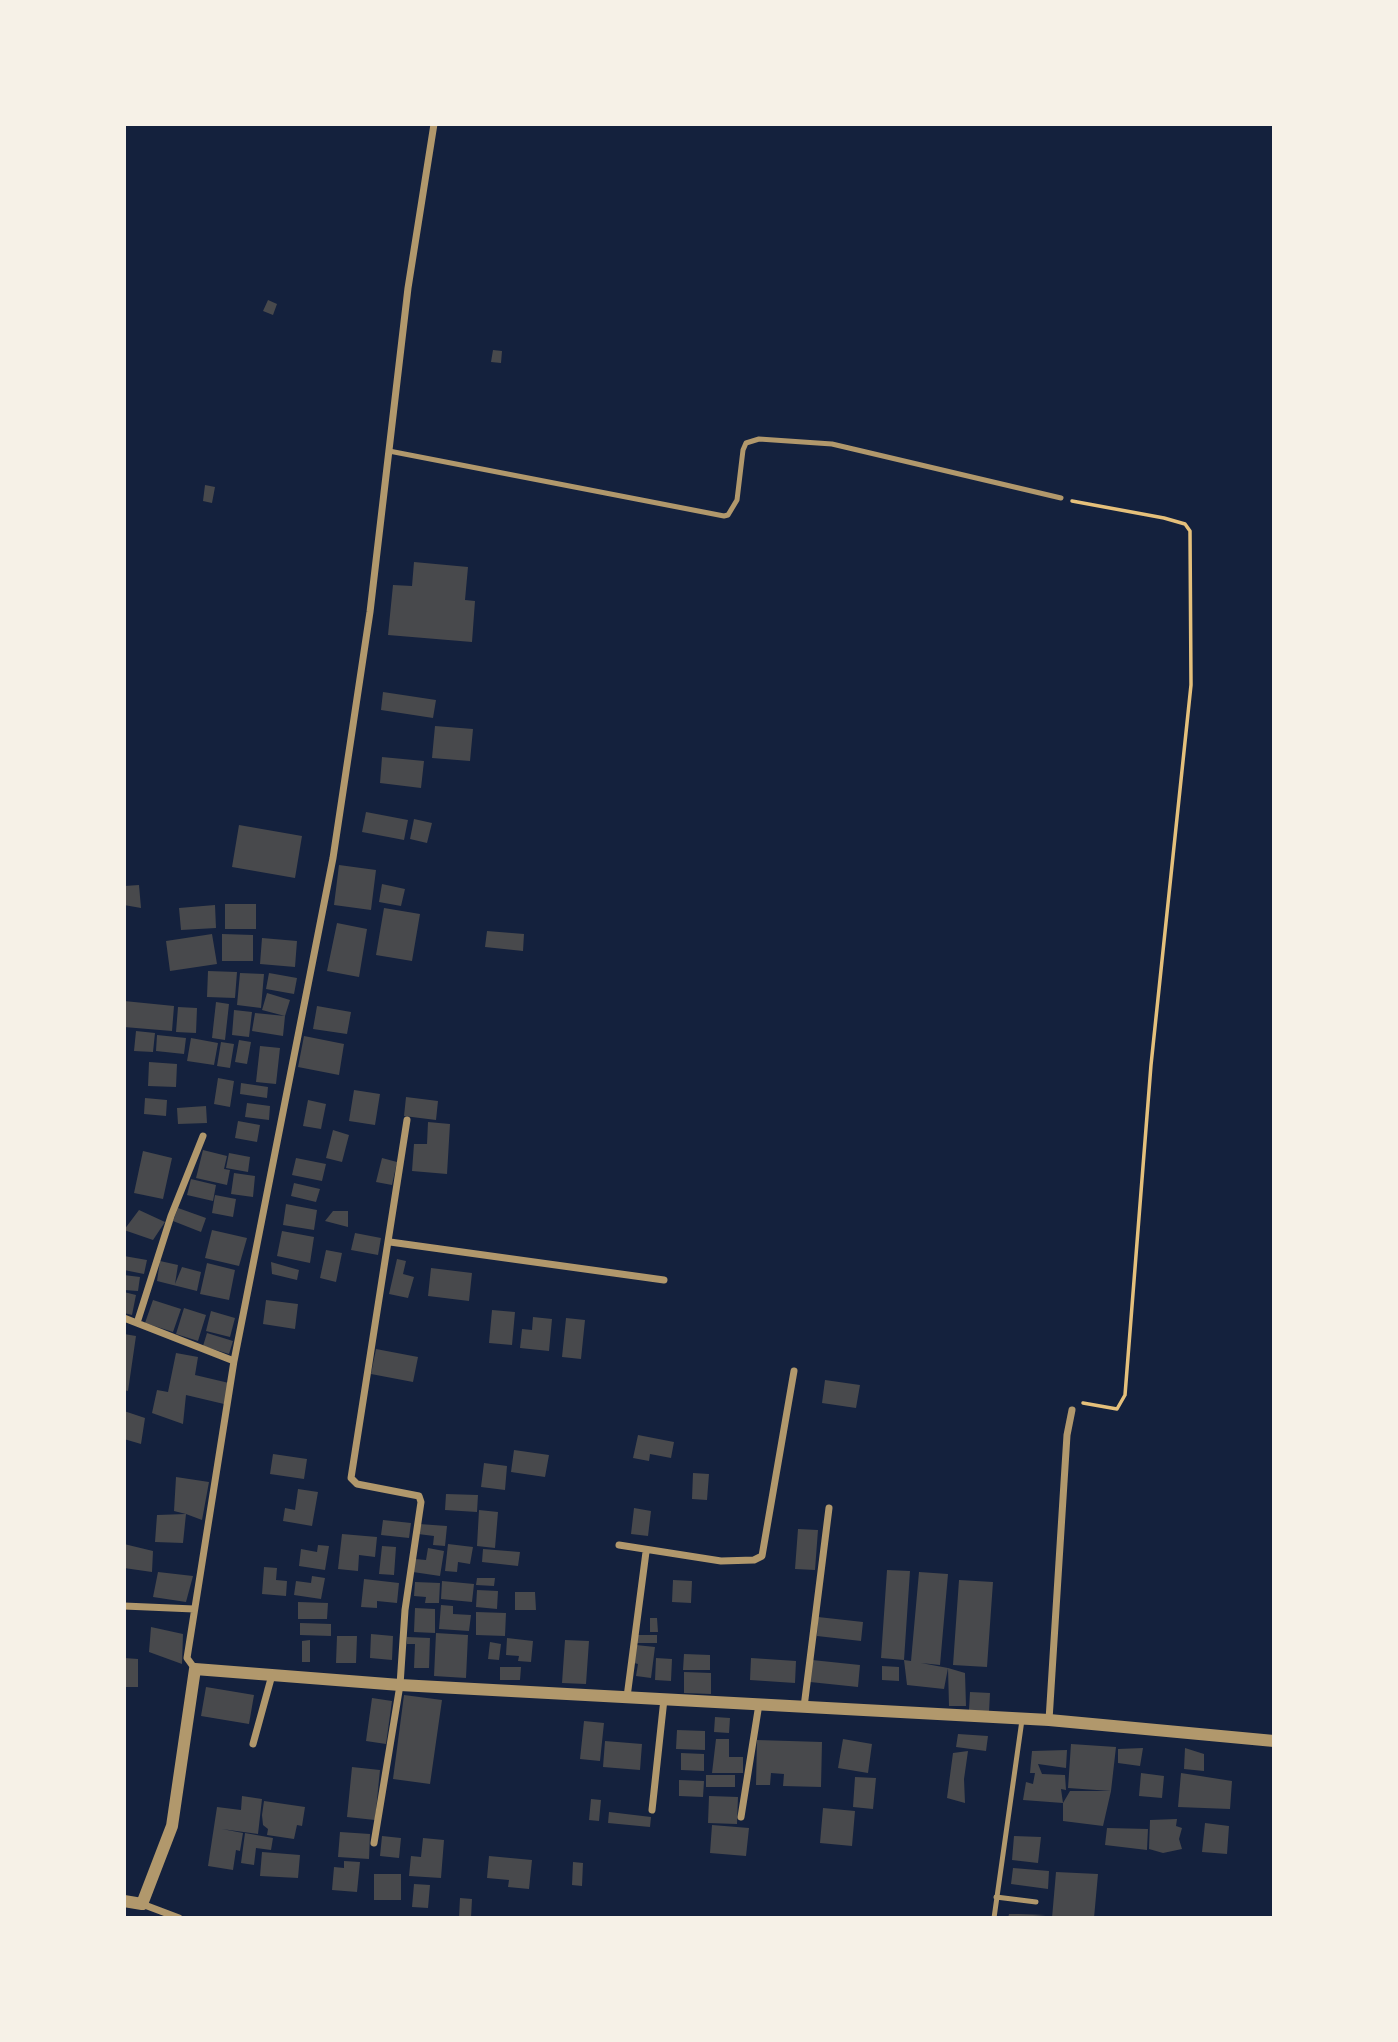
<!DOCTYPE html>
<html>
<head>
<meta charset="utf-8">
<style>
	body { margin:0 }
	#map { position:relative; width:1398px; height:2042px; overflow:hidden; background:#14213d; font-family:Ubuntu,sans-serif }
	canvas { display:block }
	.frame { position:absolute; inset:0; border:126px solid #f6f1e7; pointer-events:none }
</style>
</head>
<body>
<div id="map">
<canvas width="1398" height="2042"></canvas>
<div class="frame"></div>
</div>
<script>
const c = document.querySelector('canvas').getContext('2d');
c.lineJoin = 'round';
function fillPath(path, color) {
  c.fillStyle = color;
  c.fill(path, 'evenodd');
}
function poly(rows) {
  const path = new Path2D();
  for (const r of rows) {
    path.moveTo(r[0], r[1]);
    for (let i = 2; i < r.length; i += 2) path.lineTo(r[i], r[i + 1]);
  }
  return path;
}
function trace(path, color, width, dash) {
  c.strokeStyle = color;
  c.lineWidth = width;
  c.lineCap = dash ? 'butt' : 'round';
  c.setLineDash(dash || []);
  c.stroke(path);
}
fillPath(poly([
	[268,300,277,304,273,315,263,311],
	[493,350,502,351,501,363,491,362],
	[205,485,215,487,212,503,203,501],
	[414,562,468,567,465,600,475,601,472,642,388,635,393,585,412,586],
	[383,692,436,700,433,718,381,710],
	[435,726,473,729,470,761,432,758],
	[382,757,424,761,421,788,380,783],
	[366,812,408,820,404,840,362,832],
	[414,819,432,823,427,843,410,839],
	[239,825,302,836,295,878,232,867],
	[339,865,376,870,371,910,334,905],
	[382,884,405,889,401,906,379,902],
	[139,885,141,908,124,905,124,886],
	[225,904,256,904,256,929,225,929],
	[215,905,216,928,181,930,179,908],
	[384,908,420,914,412,961,376,955],
	[337,923,367,929,359,977,327,971],
	[487,931,524,934,523,951,485,947],
	[212,934,217,964,170,971,166,941],
	[222,934,253,935,253,961,222,961],
	[262,938,297,941,295,967,260,964],
	[208,971,237,972,235,998,207,997],
	[240,973,264,974,261,1008,237,1005],
	[269,973,297,978,294,994,266,989],
	[267,993,290,1000,285,1016,262,1010],
	[124,1001,174,1006,172,1031,124,1027],
	[216,1002,229,1004,225,1040,212,1038],
	[317,1006,351,1012,347,1034,313,1029],
	[178,1007,197,1008,196,1033,176,1032],
	[234,1010,252,1012,249,1037,232,1035],
	[255,1013,285,1016,283,1036,252,1031],
	[136,1031,155,1033,153,1052,134,1051],
	[157,1035,186,1038,184,1054,156,1051],
	[304,1036,344,1044,339,1075,298,1067],
	[191,1038,218,1043,214,1065,187,1061],
	[239,1040,251,1042,247,1064,235,1062],
	[221,1042,234,1044,230,1068,217,1066],
	[260,1046,280,1048,276,1084,256,1082],
	[149,1062,177,1064,176,1087,148,1086],
	[218,1078,234,1081,230,1107,214,1104],
	[241,1083,268,1087,267,1098,240,1094],
	[354,1090,380,1094,375,1125,349,1121],
	[406,1097,438,1101,436,1120,404,1116],
	[145,1098,167,1100,166,1116,144,1114],
	[308,1100,326,1104,321,1129,303,1126],
	[247,1103,270,1106,269,1120,245,1117],
	[206,1106,207,1123,178,1124,177,1108],
	[238,1121,260,1125,257,1142,235,1138],
	[428,1122,450,1124,447,1174,412,1171,414,1144,427,1144],
	[333,1130,349,1135,342,1162,326,1158],
	[203,1150,227,1156,224,1169,230,1170,227,1185,196,1178],
	[143,1151,172,1158,163,1199,134,1193],
	[229,1153,250,1157,248,1172,226,1168],
	[296,1158,326,1164,322,1181,292,1175],
	[382,1158,397,1162,392,1185,376,1182],
	[234,1173,255,1176,253,1197,231,1194],
	[191,1179,216,1185,213,1201,187,1195],
	[294,1183,320,1189,316,1202,291,1196],
	[215,1195,236,1199,233,1217,212,1213],
	[286,1204,317,1210,314,1230,283,1225],
	[178,1208,206,1218,201,1232,173,1221],
	[139,1210,165,1222,153,1240,124,1230],
	[333,1211,348,1211,348,1227,325,1221],
	[212,1230,247,1238,239,1266,205,1258],
	[282,1231,314,1237,310,1263,277,1256],
	[355,1233,381,1238,378,1255,351,1250],
	[326,1250,342,1253,336,1282,320,1278],
	[124,1256,147,1260,144,1274,124,1270],
	[397,1259,406,1261,403,1274,414,1277,408,1298,389,1294],
	[160,1261,178,1265,175,1284,182,1267,201,1272,197,1291,157,1281],
	[271,1262,299,1270,297,1280,272,1274],
	[207,1263,235,1270,229,1300,200,1294],
	[431,1268,472,1273,469,1301,428,1296],
	[124,1275,140,1277,138,1291,124,1290],
	[124,1292,136,1295,132,1315,124,1313],
	[153,1300,181,1309,173,1332,145,1323],
	[266,1300,298,1304,295,1329,263,1324],
	[184,1308,206,1315,198,1341,176,1334],
	[492,1310,515,1312,512,1345,489,1343],
	[211,1311,235,1318,230,1337,206,1331],
	[533,1317,552,1319,549,1351,520,1348,522,1329,532,1330],
	[566,1318,585,1320,581,1359,562,1357],
	[207,1333,233,1341,229,1354,203,1346],
	[124,1334,136,1336,128,1391,124,1390],
	[376,1349,418,1357,413,1382,371,1374],
	[176,1353,198,1357,195,1375,229,1383,224,1404,186,1395,183,1424,152,1413,157,1390,168,1392],
	[825,1380,860,1385,856,1408,822,1403],
	[124,1411,145,1418,141,1444,124,1439],
	[638,1435,674,1442,671,1458,650,1454,649,1461,633,1458],
	[514,1450,549,1455,545,1477,511,1472],
	[273,1454,307,1459,304,1479,270,1474],
	[484,1463,507,1466,505,1490,481,1487],
	[693,1473,709,1474,707,1500,692,1499],
	[176,1477,209,1482,202,1520,186,1514,183,1543,155,1542,157,1515,186,1514,174,1511],
	[298,1489,318,1492,312,1526,283,1521,285,1508,295,1510],
	[446,1494,478,1495,477,1512,445,1510],
	[634,1508,651,1511,648,1536,631,1534],
	[479,1510,498,1512,495,1548,477,1546],
	[383,1520,411,1523,409,1538,381,1535],
	[419,1524,447,1526,445,1546,433,1545,434,1536,418,1534],
	[798,1529,818,1530,815,1570,795,1569],
	[342,1534,377,1537,375,1557,359,1555,358,1571,338,1569],
	[124,1544,153,1551,152,1572,124,1568],
	[448,1544,473,1547,470,1564,458,1562,457,1572,445,1571],
	[318,1545,329,1546,325,1570,299,1566,301,1549,317,1552],
	[382,1546,396,1547,394,1575,379,1574],
	[428,1548,444,1551,440,1576,413,1572,415,1559,426,1560],
	[483,1549,520,1552,518,1566,482,1562],
	[264,1567,277,1568,276,1580,287,1581,286,1596,262,1594],
	[887,1570,910,1571,904,1660,881,1658],
	[158,1572,193,1576,186,1602,153,1597],
	[919,1572,948,1574,940,1665,921,1663,948,1668,965,1673,966,1706,949,1706,948,1668,944,1689,907,1685,904,1660,911,1661],
	[312,1576,325,1578,321,1599,294,1595,296,1581,311,1583],
	[477,1578,495,1578,494,1586,476,1585],
	[364,1579,399,1583,397,1603,377,1601,377,1608,361,1607],
	[673,1580,692,1581,691,1603,672,1602],
	[959,1580,993,1582,987,1667,953,1665],
	[442,1581,474,1584,472,1602,441,1599],
	[415,1582,440,1583,439,1603,425,1603,426,1597,414,1596],
	[477,1590,498,1591,497,1609,476,1607],
	[515,1592,535,1592,536,1610,515,1610],
	[298,1602,328,1603,327,1619,298,1619],
	[441,1605,453,1606,453,1614,471,1615,469,1631,439,1629],
	[415,1608,435,1609,435,1633,414,1632],
	[476,1612,506,1613,505,1636,476,1635],
	[818,1617,863,1622,861,1641,817,1636],
	[650,1618,657,1618,658,1632,650,1632],
	[300,1623,331,1624,331,1636,300,1635],
	[151,1627,183,1634,182,1664,149,1652],
	[436,1633,468,1635,466,1678,434,1676],
	[371,1634,393,1636,392,1660,370,1658],
	[636,1635,657,1635,657,1643,636,1643],
	[337,1636,357,1636,356,1663,336,1663],
	[407,1637,430,1638,429,1668,414,1668,415,1644,407,1644],
	[507,1638,533,1641,531,1662,518,1661,519,1656,506,1655],
	[310,1640,310,1662,302,1662,302,1641],
	[565,1640,589,1641,586,1684,562,1683],
	[490,1642,501,1644,499,1660,488,1659],
	[636,1645,655,1647,651,1678,636,1676,638,1664,634,1663],
	[684,1654,710,1655,710,1670,683,1670],
	[124,1658,138,1659,138,1687,124,1687],
	[656,1658,672,1659,671,1681,655,1680],
	[751,1658,796,1661,795,1683,750,1680],
	[812,1660,860,1665,858,1687,810,1682],
	[882,1666,899,1667,899,1681,882,1680],
	[500,1667,521,1667,520,1680,500,1680],
	[684,1672,711,1673,711,1694,684,1693],
	[206,1687,254,1695,249,1724,201,1716],
	[970,1692,990,1693,989,1712,969,1710],
	[404,1695,442,1700,430,1784,393,1779],
	[372,1698,392,1701,386,1744,366,1741],
	[715,1717,730,1718,729,1733,714,1732],
	[584,1721,604,1723,600,1761,580,1759],
	[677,1730,705,1731,705,1750,676,1749],
	[958,1734,988,1736,986,1751,956,1747],
	[716,1739,729,1739,729,1757,743,1757,743,1773,712,1773],
	[843,1739,872,1744,868,1773,838,1768],
	[757,1740,822,1742,821,1787,783,1786,784,1774,771,1773,770,1785,756,1785],
	[605,1741,642,1744,640,1770,603,1767],
	[1071,1744,1116,1747,1111,1791,1103,1826,1063,1821,1063,1803,1070,1791,1111,1791,1068,1788],
	[1143,1748,1140,1766,1118,1763,1118,1749],
	[1185,1748,1204,1754,1204,1771,1184,1769],
	[1067,1750,1066,1768,1038,1764,1042,1774,1065,1775,1066,1790,1061,1789,1063,1803,1023,1800,1026,1782,1033,1784,1035,1773,1030,1773,1032,1751],
	[968,1751,964,1779,965,1803,947,1798,953,1753],
	[681,1753,704,1754,704,1771,681,1770],
	[352,1767,380,1770,375,1820,347,1817],
	[1141,1773,1164,1776,1162,1798,1139,1796],
	[1181,1773,1232,1781,1230,1809,1178,1807],
	[706,1775,735,1775,735,1787,706,1787],
	[855,1777,876,1778,873,1809,853,1807],
	[679,1780,704,1781,703,1797,679,1796],
	[242,1796,262,1799,258,1834,222,1829,243,1833,240,1851,236,1850,233,1870,208,1866,217,1807,241,1810],
	[709,1796,738,1797,737,1824,708,1823],
	[591,1799,601,1800,599,1821,589,1820],
	[264,1801,305,1807,302,1826,297,1825,294,1839,267,1835,268,1829,263,1825,262,1815],
	[823,1808,855,1811,852,1846,820,1843],
	[609,1812,651,1817,650,1827,608,1823],
	[1177,1819,1176,1826,1182,1828,1179,1839,1182,1849,1163,1853,1149,1849,1150,1820],
	[1205,1823,1229,1826,1227,1854,1202,1852],
	[712,1825,749,1828,746,1856,710,1853],
	[1107,1828,1148,1829,1147,1850,1105,1845],
	[340,1832,370,1834,369,1859,338,1857],
	[245,1833,273,1838,271,1850,256,1848,254,1865,241,1863],
	[382,1836,401,1838,399,1858,380,1856],
	[1014,1836,1041,1837,1038,1863,1012,1860],
	[423,1838,444,1840,441,1878,409,1876,411,1856,421,1857],
	[262,1852,300,1855,298,1878,260,1876],
	[489,1856,532,1860,529,1889,508,1887,509,1880,487,1878],
	[344,1861,360,1862,357,1892,332,1890,334,1867,344,1868],
	[573,1862,583,1863,582,1886,572,1885],
	[1013,1868,1049,1871,1048,1889,1011,1884],
	[1056,1872,1098,1874,1094,1918,1052,1918],
	[374,1874,401,1874,401,1900,374,1900],
	[414,1884,430,1885,428,1908,412,1907],
	[460,1898,472,1899,471,1918,459,1918],
	[1009,1914,1019,1914,1046,1915,1008,1918]
]), '#48494c');
trace(poly([
	[1072,501,1164,518,1185,524,1190,531,1191,685,1151,1065,1125,1395,1117,1409,1083,1403]
]), '#e5c07b', 3.5);
trace(poly([
	[389,451,724,516,728,515,737,500,743,450,746,443,759,439,832,444,1061,498],
	[996,1897,1036,1902],
	[994,1918,1022,1720]
]), '#b1986c', 5);
trace(poly([
	[390,1242,664,1280],
	[124,1318,234,1361],
	[137,1323,171,1216,203,1136],
	[619,1545,721,1561,754,1560,762,1556,794,1371],
	[124,1606,194,1609],
	[195,1669,187,1658,234,1361,333,858,370,612,408,288,434,124],
	[627,1697,646,1552],
	[804,1707,829,1508],
	[1049,1720,1067,1435,1072,1410],
	[253,1744,272,1675],
	[652,1810,664,1699],
	[741,1817,759,1704],
	[374,1843,400,1685,405,1610,421,1502,419,1496,357,1484,351,1478,407,1120],
	[142,1904,179,1918]
]), '#b1986c', 7);
trace(poly([
	[124,1901,142,1904,172,1826,195,1669,400,1685,1049,1720,1274,1741]
]), '#b1986c', 12);
</script>
</body>
</html>
